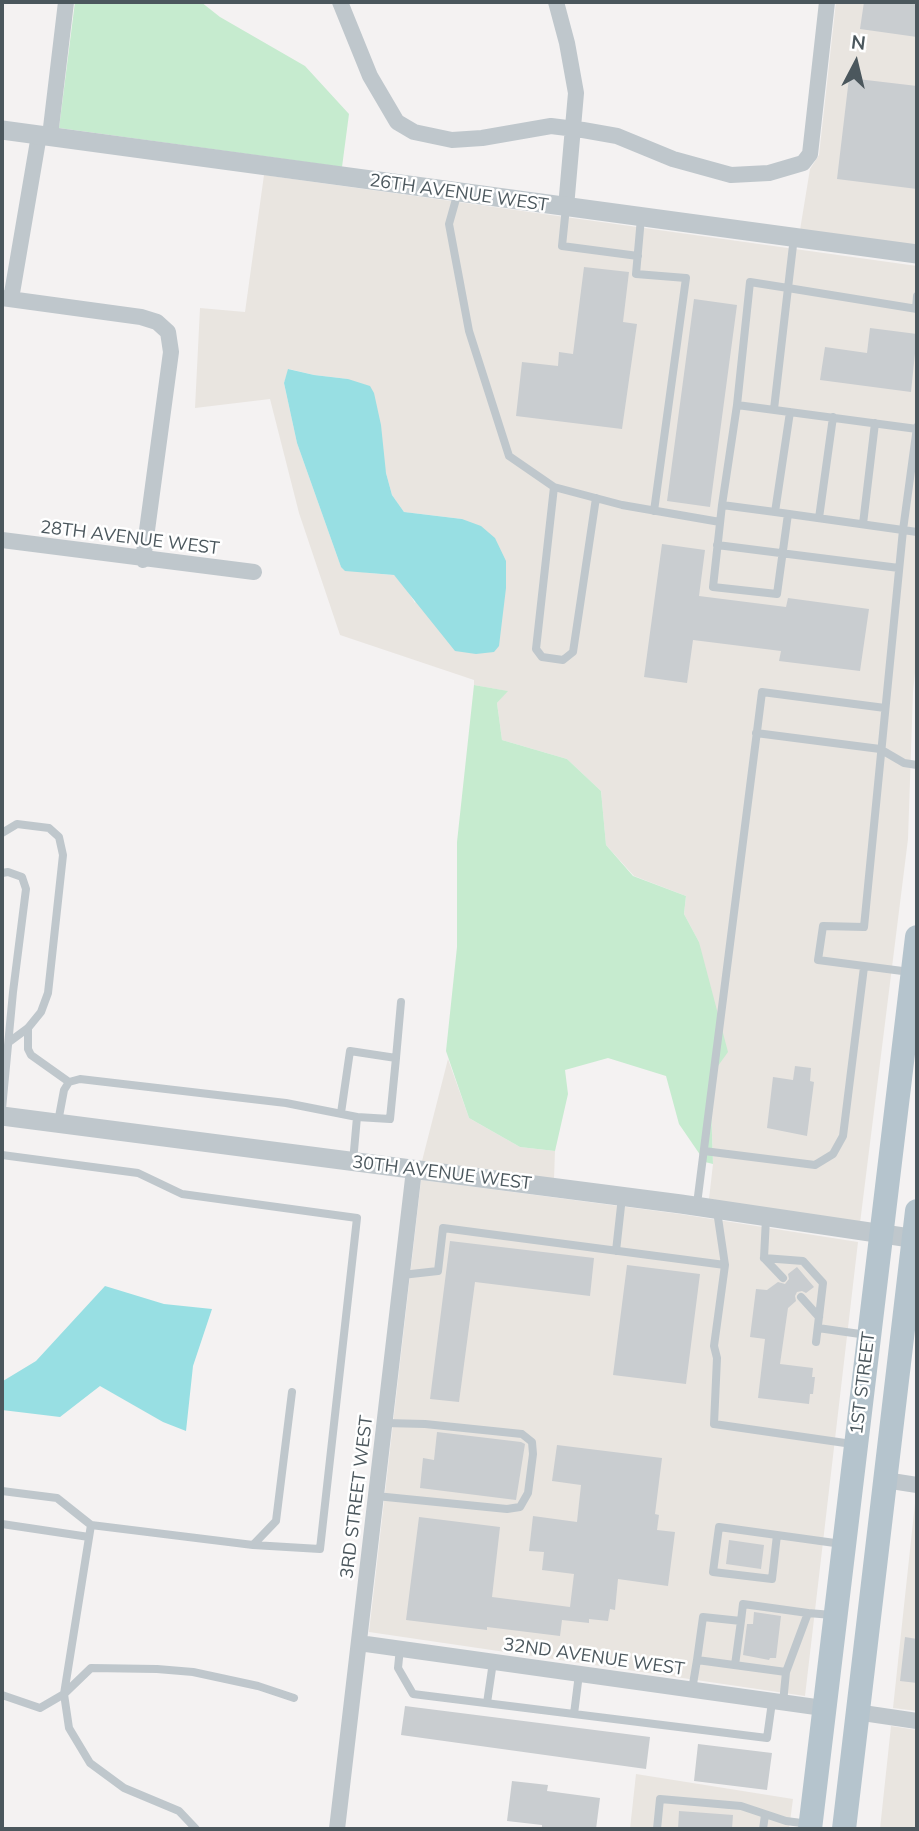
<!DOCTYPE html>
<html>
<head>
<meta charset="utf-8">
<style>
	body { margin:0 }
	#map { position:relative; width:919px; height:1831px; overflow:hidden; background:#f4f2f2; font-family:Mulish,sans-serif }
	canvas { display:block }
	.frame { position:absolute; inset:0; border:4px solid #4b575d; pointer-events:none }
	.north { position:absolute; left:821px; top:28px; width:70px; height:70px; -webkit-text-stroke:5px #fff; paint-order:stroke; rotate:7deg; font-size:19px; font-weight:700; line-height:28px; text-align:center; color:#4b575d }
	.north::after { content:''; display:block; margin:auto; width:24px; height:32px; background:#4b575d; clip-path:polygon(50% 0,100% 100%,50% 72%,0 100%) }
</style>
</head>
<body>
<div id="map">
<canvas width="919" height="1831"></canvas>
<div class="frame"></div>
<div class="north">N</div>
</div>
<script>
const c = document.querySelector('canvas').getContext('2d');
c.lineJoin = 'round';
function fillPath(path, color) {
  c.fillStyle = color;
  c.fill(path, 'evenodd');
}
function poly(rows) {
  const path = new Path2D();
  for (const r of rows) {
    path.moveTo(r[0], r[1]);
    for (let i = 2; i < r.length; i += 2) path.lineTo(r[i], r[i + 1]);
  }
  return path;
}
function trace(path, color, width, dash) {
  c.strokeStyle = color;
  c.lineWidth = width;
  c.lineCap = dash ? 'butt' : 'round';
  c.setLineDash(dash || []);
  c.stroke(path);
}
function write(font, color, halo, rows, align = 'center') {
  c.font = font + ' Mulish,sans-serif';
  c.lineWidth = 5;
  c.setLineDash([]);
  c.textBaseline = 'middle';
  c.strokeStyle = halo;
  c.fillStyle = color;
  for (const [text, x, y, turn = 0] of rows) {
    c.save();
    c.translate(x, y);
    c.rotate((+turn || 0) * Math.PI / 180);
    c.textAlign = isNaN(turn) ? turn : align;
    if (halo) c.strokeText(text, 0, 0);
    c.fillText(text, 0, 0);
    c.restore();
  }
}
fillPath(poly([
	[836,2,917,2,917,247,800,230,810,169,819,155],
	[264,175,917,266,917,654,913,692,908,839,860,1223,709,1199,713,1164,710,1077,699,942,684,914,686,896,634,876,606,845,601,791,567,759,502,740,497,703,507,691,474,685,474,680,340,635,299,513,270,399,195,408,200,308,245,312],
	[289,369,314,375,348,379,386,473,392,495,404,512,462,519,415,603,406,588,394,575,369,573,341,567,297,443,284,383],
	[448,1059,469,1118,520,1147,555,1151,554,1179,422,1161],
	[421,1180,680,1214,858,1242,805,1696,369,1632],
	[916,1494,917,1494,917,1711,893,1708],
	[891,1726,917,1730,917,1829,880,1829],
	[636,1774,793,1799,789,1829,630,1829]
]), '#e9e5e0');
fillPath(poly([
	[75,2,201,2,220,17,305,66,349,114,342,167,59,128],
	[474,685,508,691,497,703,502,740,567,759,601,791,606,845,633,876,686,896,684,914,699,942,728,1052,710,1077,713,1164,705,1162,679,1124,666,1076,608,1058,565,1070,568,1094,555,1151,520,1147,469,1118,446,1051,457,947,457,842]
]), '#c6ebcf');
fillPath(poly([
	[288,369,314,375,348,379,370,386,374,393,381,425,386,473,392,495,404,512,462,519,481,526,495,538,506,561,506,588,499,646,494,652,476,654,455,651,394,575,345,571,341,567,297,443,284,383],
	[105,1286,164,1304,212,1309,193,1366,186,1431,163,1422,100,1386,60,1417,2,1410,3,1381,36,1361]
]), '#98dfe3');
fillPath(poly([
	[864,2,917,2,917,37,860,29],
	[849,78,917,86,917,189,837,179],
	[584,267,629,272,623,322,637,324,622,429,516,416,522,362,558,366,559,352,573,354],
	[694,299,737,305,710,507,667,501],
	[870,328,917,334,911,392,820,380,825,347,867,353],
	[662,544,705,550,699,596,786,607,788,598,869,609,860,671,779,661,781,651,693,640,687,683,644,677],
	[795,1066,811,1068,810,1081,814,1082,807,1136,767,1128,773,1077,793,1080],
	[450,1241,594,1258,590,1296,475,1282,459,1402,430,1399],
	[627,1265,700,1274,686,1384,613,1375],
	[797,1267,814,1287,806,1293,802,1291,797,1292,795,1296,796,1301,788,1308,780,1364,813,1368,812,1377,815,1377,813,1394,810,1394,809,1404,758,1398,765,1339,750,1337,756,1289,767,1290,778,1282,785,1284,789,1279,788,1274],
	[437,1432,521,1442,525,1444,516,1500,420,1488,423,1458,434,1460],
	[557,1445,662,1458,655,1514,659,1515,657,1530,675,1532,668,1586,618,1579,615,1610,610,1609,608,1621,589,1619,589,1623,562,1620,560,1636,487,1627,487,1630,406,1620,419,1517,500,1527,492,1597,570,1607,574,1574,542,1570,544,1552,529,1551,533,1516,577,1522,581,1485,552,1481],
	[729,1540,764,1545,761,1569,726,1564],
	[754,1612,781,1616,776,1658,770,1658,769,1660,743,1655,747,1624,753,1624],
	[905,1637,917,1639,917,1683,900,1681],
	[405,1706,650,1737,646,1769,401,1735],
	[698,1744,772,1753,767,1790,694,1781],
	[512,1781,548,1785,547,1791,600,1798,596,1829,542,1829,542,1825,507,1821],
	[679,1811,733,1815,732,1829,678,1829]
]), '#c9cdd0');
trace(poly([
	[458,192,449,224,469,331,509,456,554,487,622,505,720,522],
	[566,207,562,246,638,256],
	[641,218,636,274,686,278,654,511],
	[794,237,788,288,917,309],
	[916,309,917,296],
	[737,405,750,282,788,288,774,409],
	[554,487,536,649,542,657,563,660,573,652,596,498],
	[722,505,737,405,917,429],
	[775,512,790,412],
	[788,514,777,594,713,587,722,505,775,512,917,532],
	[819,518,833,417],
	[863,524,875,423],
	[717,545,899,568],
	[756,733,880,749,904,763,917,765],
	[2,833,17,824,49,828,59,837,63,855,48,993,41,1012,28,1028,9,1042],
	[2,873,8,872,22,877,26,889,13,992,2,1109],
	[910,972,818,960,823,926,864,927,903,530,917,427],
	[28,1028,28,1049,31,1055,69,1082],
	[396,1058,401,1002],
	[341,1113,350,1051,396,1058,390,1119,357,1117],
	[58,1122,64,1090,69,1082,80,1079,286,1103,357,1117,353,1162],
	[704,1151,815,1165,833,1154,843,1136,864,967],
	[2,1155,138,1173,182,1194,357,1218,320,1549,253,1545],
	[697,1204,762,692,885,708],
	[717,1211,725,1265,714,1346,717,1358,714,1424,852,1444],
	[766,1218,764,1258,803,1261,823,1283,816,1342],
	[616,1251,622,1197],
	[764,1258,783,1278],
	[402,1275,438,1271,443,1228,725,1265],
	[801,1297,819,1317],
	[818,1328,867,1335],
	[2,1491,57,1498,91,1525,253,1545,276,1521,292,1392],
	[376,1496,507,1509,520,1507,528,1493,533,1454,532,1442,522,1434,425,1424,385,1423],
	[2,1524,89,1537],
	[91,1525,64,1694,69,1728,90,1763,124,1788,179,1811,196,1829],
	[777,1535,772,1579,713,1572,719,1527,777,1535,842,1544],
	[741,1621,743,1604,808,1613],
	[400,1648,398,1668,413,1694,767,1738,772,1702],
	[735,1665,741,1621,703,1617,697,1660,786,1672],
	[692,1690,697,1660],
	[2,1695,40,1708,64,1694,91,1668,157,1669,193,1672,258,1686,294,1698],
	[487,1703,493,1662],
	[783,1703,786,1672,808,1613,832,1615],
	[574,1714,579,1674],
	[657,1829,660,1799,741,1806,786,1821,809,1824],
	[763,1829,765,1815]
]), '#bfc7cc', 8);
trace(poly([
	[340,2,370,76,397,122,414,132,452,140,482,138,551,126,583,130,617,136,673,159,731,175,769,173,803,163,810,154,827,2],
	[556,2,567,43,576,93,566,207],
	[50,136,66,2],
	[2,298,141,317,157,322,168,332,171,352,143,560],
	[11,299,39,135],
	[2,540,254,572],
	[885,1480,917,1485],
	[359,1643,823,1708],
	[856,1712,917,1721],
	[337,1829,414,1170]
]), '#bfc7cc', 16);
trace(poly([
	[2,130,917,254],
	[2,1116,681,1204,917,1239]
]), '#bfc7cc', 19);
trace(poly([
	[810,1829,917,937],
	[844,1829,917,1211]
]), '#b5c4cd', 24);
write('18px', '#4b575d', '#fff', [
	["26TH AVENUE WEST",459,193,8],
	["28TH AVENUE WEST",130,538,7],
	["30TH AVENUE WEST",442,1173,7],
	["1ST STREET",863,1383,-83],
	["3RD STREET WEST",357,1497,-83],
	["32ND AVENUE WEST",594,1657,8]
]);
</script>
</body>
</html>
